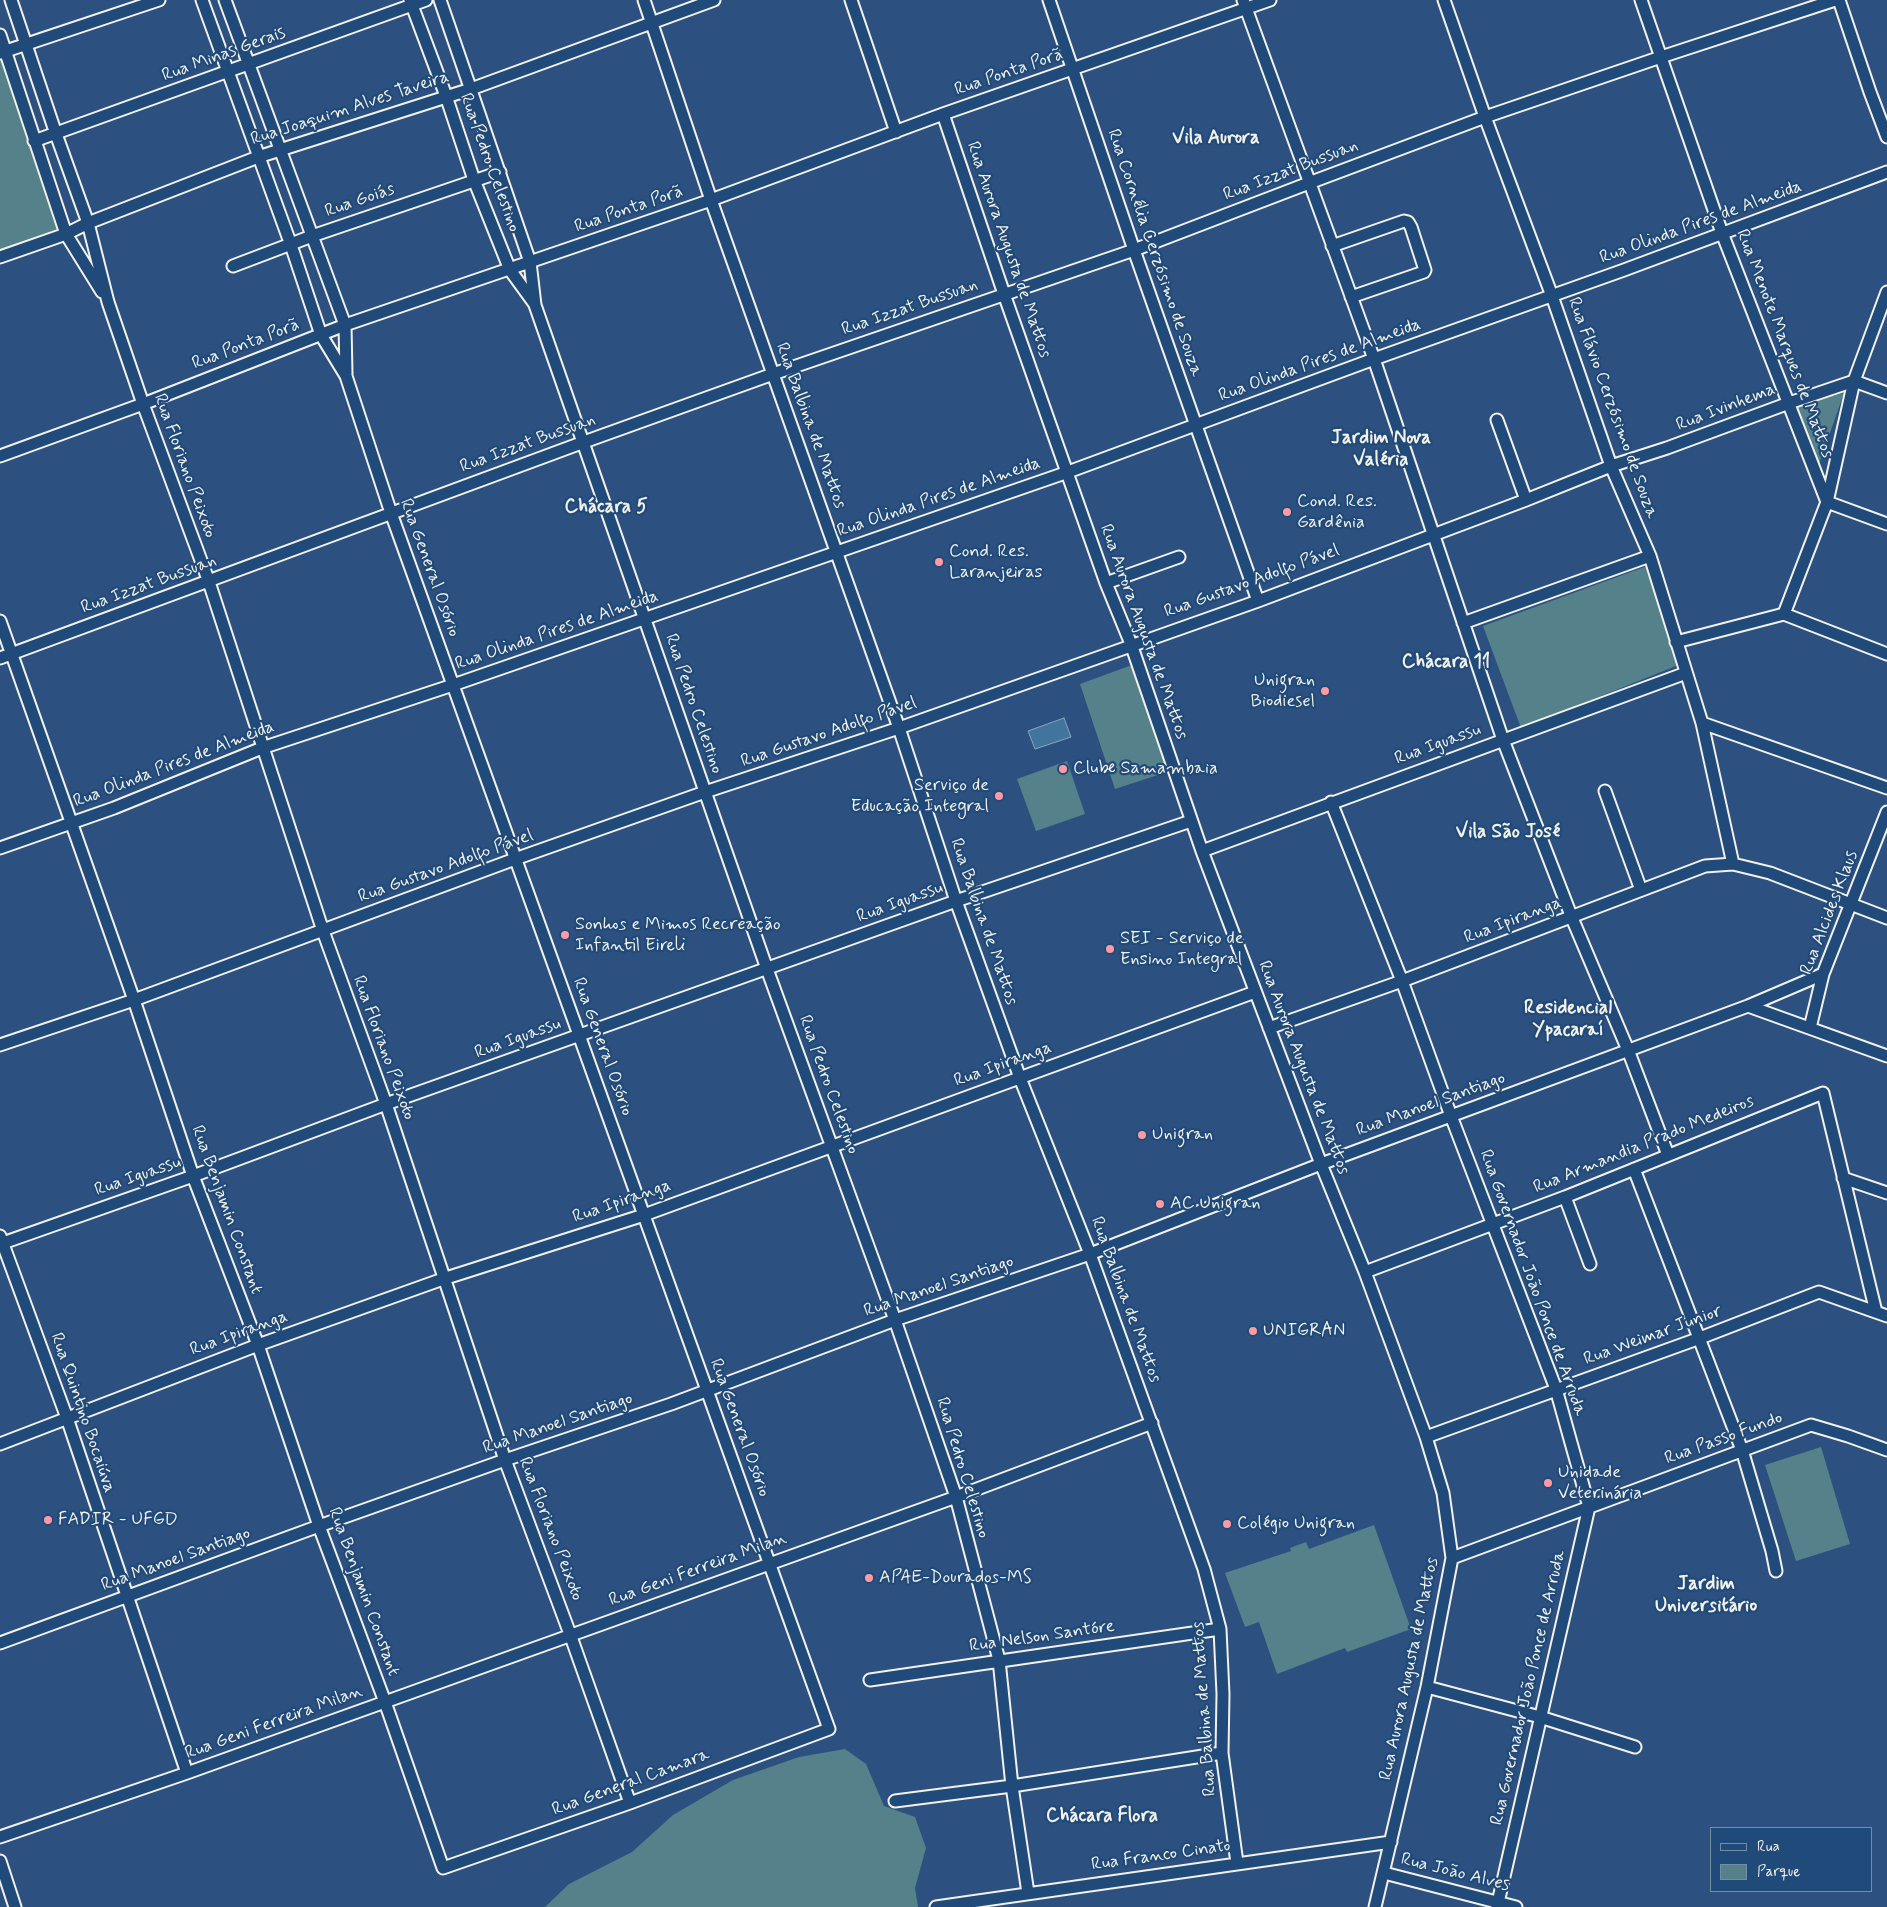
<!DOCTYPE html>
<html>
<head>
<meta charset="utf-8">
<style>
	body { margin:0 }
	#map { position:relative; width:1887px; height:1907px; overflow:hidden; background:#2c5180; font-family:Mynerve,sans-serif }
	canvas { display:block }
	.legend { position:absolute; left:1710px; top:1827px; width:162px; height:65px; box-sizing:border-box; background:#1f4a7a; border:1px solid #748da6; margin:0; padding:6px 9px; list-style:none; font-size:15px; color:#f4f1e8 }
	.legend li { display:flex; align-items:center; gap:10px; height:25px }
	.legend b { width:25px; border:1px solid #748da6 }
</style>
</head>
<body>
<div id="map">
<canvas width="1887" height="1907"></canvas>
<ul class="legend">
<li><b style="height:6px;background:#1f4a7a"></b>Rua</li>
<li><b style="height:14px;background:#54818a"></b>Parque</li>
</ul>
</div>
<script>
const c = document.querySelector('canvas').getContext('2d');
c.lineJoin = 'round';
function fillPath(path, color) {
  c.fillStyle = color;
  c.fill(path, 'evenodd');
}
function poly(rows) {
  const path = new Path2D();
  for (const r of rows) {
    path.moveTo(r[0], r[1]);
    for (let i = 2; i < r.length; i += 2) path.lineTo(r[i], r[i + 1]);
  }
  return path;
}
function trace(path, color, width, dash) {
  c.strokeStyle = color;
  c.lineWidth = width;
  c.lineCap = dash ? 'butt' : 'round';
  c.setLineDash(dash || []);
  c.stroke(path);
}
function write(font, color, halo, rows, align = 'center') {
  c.font = font + ' Mynerve,sans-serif';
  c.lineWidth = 4.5;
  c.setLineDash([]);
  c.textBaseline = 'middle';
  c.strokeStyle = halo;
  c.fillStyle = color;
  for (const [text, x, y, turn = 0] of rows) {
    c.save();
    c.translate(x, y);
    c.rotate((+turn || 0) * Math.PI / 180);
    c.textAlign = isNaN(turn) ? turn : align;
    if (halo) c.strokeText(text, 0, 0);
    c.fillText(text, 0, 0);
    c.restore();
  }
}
fillPath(poly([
	[2,59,59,230,0,250,0,60],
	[1844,393,1818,467,1796,405],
	[1650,565,1686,662,1521,728,1483,626],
	[1132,665,1170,771,1115,789,1080,684],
	[1067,761,1085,814,1036,831,1017,779],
	[1821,1447,1850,1544,1796,1561,1765,1465],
	[1374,1525,1411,1629,1347,1652,1345,1648,1277,1674,1259,1622,1245,1627,1225,1573,1291,1551,1290,1548,1306,1542,1309,1549],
	[845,1749,866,1764,884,1806,915,1817,926,1848,915,1888,918,1907,545,1907,569,1884,632,1852,673,1815,733,1780,799,1757]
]), '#54818a');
const water = poly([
	[1064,718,1071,737,1035,749,1028,731,1064,718]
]);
fillPath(water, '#41759e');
trace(water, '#89a7bc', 1);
const minor = poly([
	[11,0,56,134,88,223,108,302,143,404,209,582,323,931,386,1104,505,1460,570,1634,630,1803],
	[225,0,345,325,346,374],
	[410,0,446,96,474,180,510,270,534,303],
	[440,0,530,262,535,305,767,969,895,1320,956,1497,999,1660,1012,1786,1028,1893],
	[644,0,711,200,899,728,956,901,1020,1078,1090,1254,1204,1569,1220,1629,1223,1694,1222,1753,1237,1863],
	[851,0,896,132],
	[1049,0,1134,250,1258,601],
	[1243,0,1374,359,1503,740,1572,918,1628,1050,1668,1155],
	[1444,0,1485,117,1552,296,1611,466,1650,556,1702,723,1733,864],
	[1641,0,1722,233,1827,502,1887,524],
	[1839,0,1870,92,1887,137],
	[0,35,66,234,102,292],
	[0,53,159,0],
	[943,114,1004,294,1106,583,1131,644,1202,851,1321,1164,1365,1272,1426,1437,1443,1493,1452,1558,1427,1687,1375,1907],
	[34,141,426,0],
	[1332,246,1404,221,1408,222,1411,227,1425,270,1424,272,1351,297],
	[0,257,66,234,88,223,258,157,471,89,714,0],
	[233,266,312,236,500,172],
	[1497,420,1526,500],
	[0,456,143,404,345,325,711,200,943,114,1270,0],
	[1106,583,1179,557],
	[1784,614,1827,502,1854,381,1887,292],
	[1784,614,1887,654],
	[0,621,134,1000,193,1176,258,1345,319,1526,385,1702,443,1868,630,1803,829,1729,391,513,346,376,321,335,291,245,202,0],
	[1463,623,1650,556],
	[1676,642,1784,614],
	[0,658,584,442,773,374,1134,250,1309,183,1485,117,1661,57,1835,0],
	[1702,723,1887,788],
	[1605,791,1641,890],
	[1331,802,1402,981,1451,1116,1556,1389,1589,1507,1497,1907],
	[0,848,114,808,262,748,453,685,1068,472,1374,359,1624,270,1887,172],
	[1202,851,1686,673],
	[1748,1006,1823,974],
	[1269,1028,1402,981,1705,866,1733,864,1770,873,1887,918],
	[1810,1028,1823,974,1887,812],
	[0,1045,134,1000,515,859,705,792,899,728,1258,601,1526,500,1611,466,1667,448,1789,403,1854,381,1887,393],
	[1634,1169,1742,1450,1772,1551,1776,1571],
	[1843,1178,1887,1193],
	[1565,1197,1590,1264],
	[0,1236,67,1418,187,1773],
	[0,1244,193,1176,386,1104,956,901,1191,821],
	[1365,1272,1565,1197,1823,1093,1876,1312],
	[1426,1437,1700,1338,1819,1292,1887,1316],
	[0,1444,258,1345,443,1279,644,1215,1255,992],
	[1452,1558,1811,1425,1848,1436,1887,1450],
	[0,1643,319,1526,505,1460,671,1404,895,1320,1090,1254,1321,1164,1748,1006,1887,1056],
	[870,1680,1220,1629],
	[1427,1687,1540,1717,1635,1747],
	[895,1801,1012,1786,1222,1753],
	[0,1837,187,1773,956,1497,1152,1423],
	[0,1861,15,1907],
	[1384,1873,1516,1907],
	[936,1907,1391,1842]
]);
trace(minor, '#f4f1e8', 15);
trace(minor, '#1f4a7a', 11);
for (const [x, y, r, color] of [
	[1287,512,5,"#ff9aa2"],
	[939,562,5,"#ff9aa2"],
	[1325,691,5,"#ff9aa2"],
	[1063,769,5,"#ff9aa2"],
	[999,796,5,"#ff9aa2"],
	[565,935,5,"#ff9aa2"],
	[1110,949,5,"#ff9aa2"],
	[1142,1135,5,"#ff9aa2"],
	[1160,1204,5,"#ff9aa2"],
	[1253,1331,5,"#ff9aa2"],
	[1548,1483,5,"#ff9aa2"],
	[48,1520,5,"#ff9aa2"],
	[1227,1524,5,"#ff9aa2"],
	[869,1578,5,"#ff9aa2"]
]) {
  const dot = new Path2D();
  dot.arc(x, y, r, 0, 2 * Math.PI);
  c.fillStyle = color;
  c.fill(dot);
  trace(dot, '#1f4a7a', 2);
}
write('18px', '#f4f1e8', '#1f4a7a', [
	["Rua Minas Gerais",224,55,-20],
	["Rua Ponta Porã",1009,73,-19],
	["Rua Joaquim Alves Taveira",350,109,-18],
	["Rua Pedro Celestino",489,163,70],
	["Rua Izzat Bussuan",1291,171,-21],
	["Rua Goiás",360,201,-19],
	["Rua Ponta Porã",629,210,-19],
	["Rua Olinda Pires de Almeida",1701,223,-20],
	["Rua Aurora Augusta de Mattos",1008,250,71],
	["Rua Cornélia Cerzósimo de Souza",1154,253,71],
	["Rua Izzat Bussuan",910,308,-19],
	["Rua Menote Marques de Mattos",1784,344,69],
	["Rua Ponta Porã",246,345,-21],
	["Rua Olinda Pires de Almeida",1320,361,-20],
	["Rua Flávio Cerzósimo de Souza",1612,408,70],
	["Rua Ivinhema",1726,408,-21],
	["Rua Balbina de Mattos",810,426,70],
	["Rua Izzat Bussuan",528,444,-20],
	["Rua Floriano Peixoto",184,466,70],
	["Rua Olinda Pires de Almeida",939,498,-19],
	["Rua General Osório",429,568,70],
	["Rua Gustavo Adolfo Pável",1252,582,-20],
	["Rua Izzat Bussuan",149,585,-20],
	["Rua Olinda Pires de Almeida",557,631,-19],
	["Rua Aurora Augusta de Mattos",1143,632,70],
	["Rua Pedro Celestino",693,704,71],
	["Rua Gustavo Adolfo Pável",829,733,-19],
	["Rua Iguassu",1438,745,-20],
	["Rua Olinda Pires de Almeida",174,765,-21],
	["Rua Gustavo Adolfo Pável",446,867,-20],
	["Rua Iguassu",900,903,-20],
	["Rua Alcides Klaus",1830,913,-69],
	["Rua Ipiranga",1513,921,-21],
	["Rua Balbina de Mattos",983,922,71],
	["Rua Iguassu",518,1039,-20],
	["Rua General Osório",602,1047,70],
	["Rua Floriano Peixoto",383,1048,70],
	["Rua Ipiranga",1003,1065,-20],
	["Rua Aurora Augusta de Mattos",1303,1068,69],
	["Rua Pedro Celestino",828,1085,70],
	["Rua Manoel Santiago",1431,1105,-20],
	["Rua Armandia Prado Medeiros",1644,1145,-22],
	["Rua Iguassu",138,1177,-19],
	["Rua Ipiranga",622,1202,-19],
	["Rua Benjamin Constant",226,1210,70],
	["Rua Governador João Ponce de Arruda",1532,1283,70],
	["Rua Manoel Santiago",939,1287,-19],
	["Rua Balbina de Mattos",1125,1300,70],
	["Rua Ipiranga",239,1334,-20],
	["Rua Weimar Junior",1653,1336,-20],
	["Rua Quintino Bocaiúva",82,1413,71],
	["Rua Manoel Santiago",558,1424,-19],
	["Rua General Osório",739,1428,70],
	["Rua Passo Fundo",1724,1439,-20],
	["Rua Pedro Celestino",962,1468,73],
	["Rua Floriano Peixoto",550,1529,69],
	["Rua Manoel Santiago",176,1560,-20],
	["Rua Geni Ferreira Milan",698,1570,-20],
	["Rua Benjamin Constant",363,1592,70],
	["Rua Nelson Santóre",1042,1637,-8],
	["Rua Aurora Augusta de Mattos",1410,1669,-78],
	["Rua Governador João Ponce de Arruda",1529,1688,-77],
	["Rua Balbina de Mattos",1205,1709,-94],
	["Rua Geni Ferreira Milan",274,1723,-20],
	["Rua General Camara",631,1783,-20],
	["Rua Franco Cinato",1161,1856,-8],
	["Rua João Alves",1455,1873,14]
]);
write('18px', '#f4f1e8', '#1f4a7a', [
	["Cond. Res.",1297,502],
	["Gardênia",1297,523],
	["Cond. Res.",949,552],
	["Laranjeiras",949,573],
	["Unigran",1315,681,"right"],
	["Biodiesel",1315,702,"right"],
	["Clube Samambaia",1073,769],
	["Serviço de",989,786,"right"],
	["Educação Integral",989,807,"right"],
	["Sonhos e Mimos Recreação",575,925],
	["Infantil Eireli",575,946],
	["SEI - Serviço de",1120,939],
	["Ensino Integral",1120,960],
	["Unigran",1152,1135],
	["AC Unigran",1170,1204],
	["UNIGRAN",1263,1331],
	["Unidade",1558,1473],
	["Veterinária",1558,1494],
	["FADIR - UFGD",58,1520],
	["Colégio Unigran",1237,1524],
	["APAE-Dourados-MS",879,1578]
], 'left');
write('bold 19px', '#f4f1e8', '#1f4a7a', [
	["Vila Aurora",1216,139],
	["Jardim Nova",1381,439],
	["Valéria",1381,461],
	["Chácara 5",606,508],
	["Chácara 11",1446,663],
	["Vila São José",1508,833],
	["Residencial",1568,1009],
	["Ypacaraí",1568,1031],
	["Jardim",1706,1585],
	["Universitário",1706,1607],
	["Chácara Flora",1102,1817]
]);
</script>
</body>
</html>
